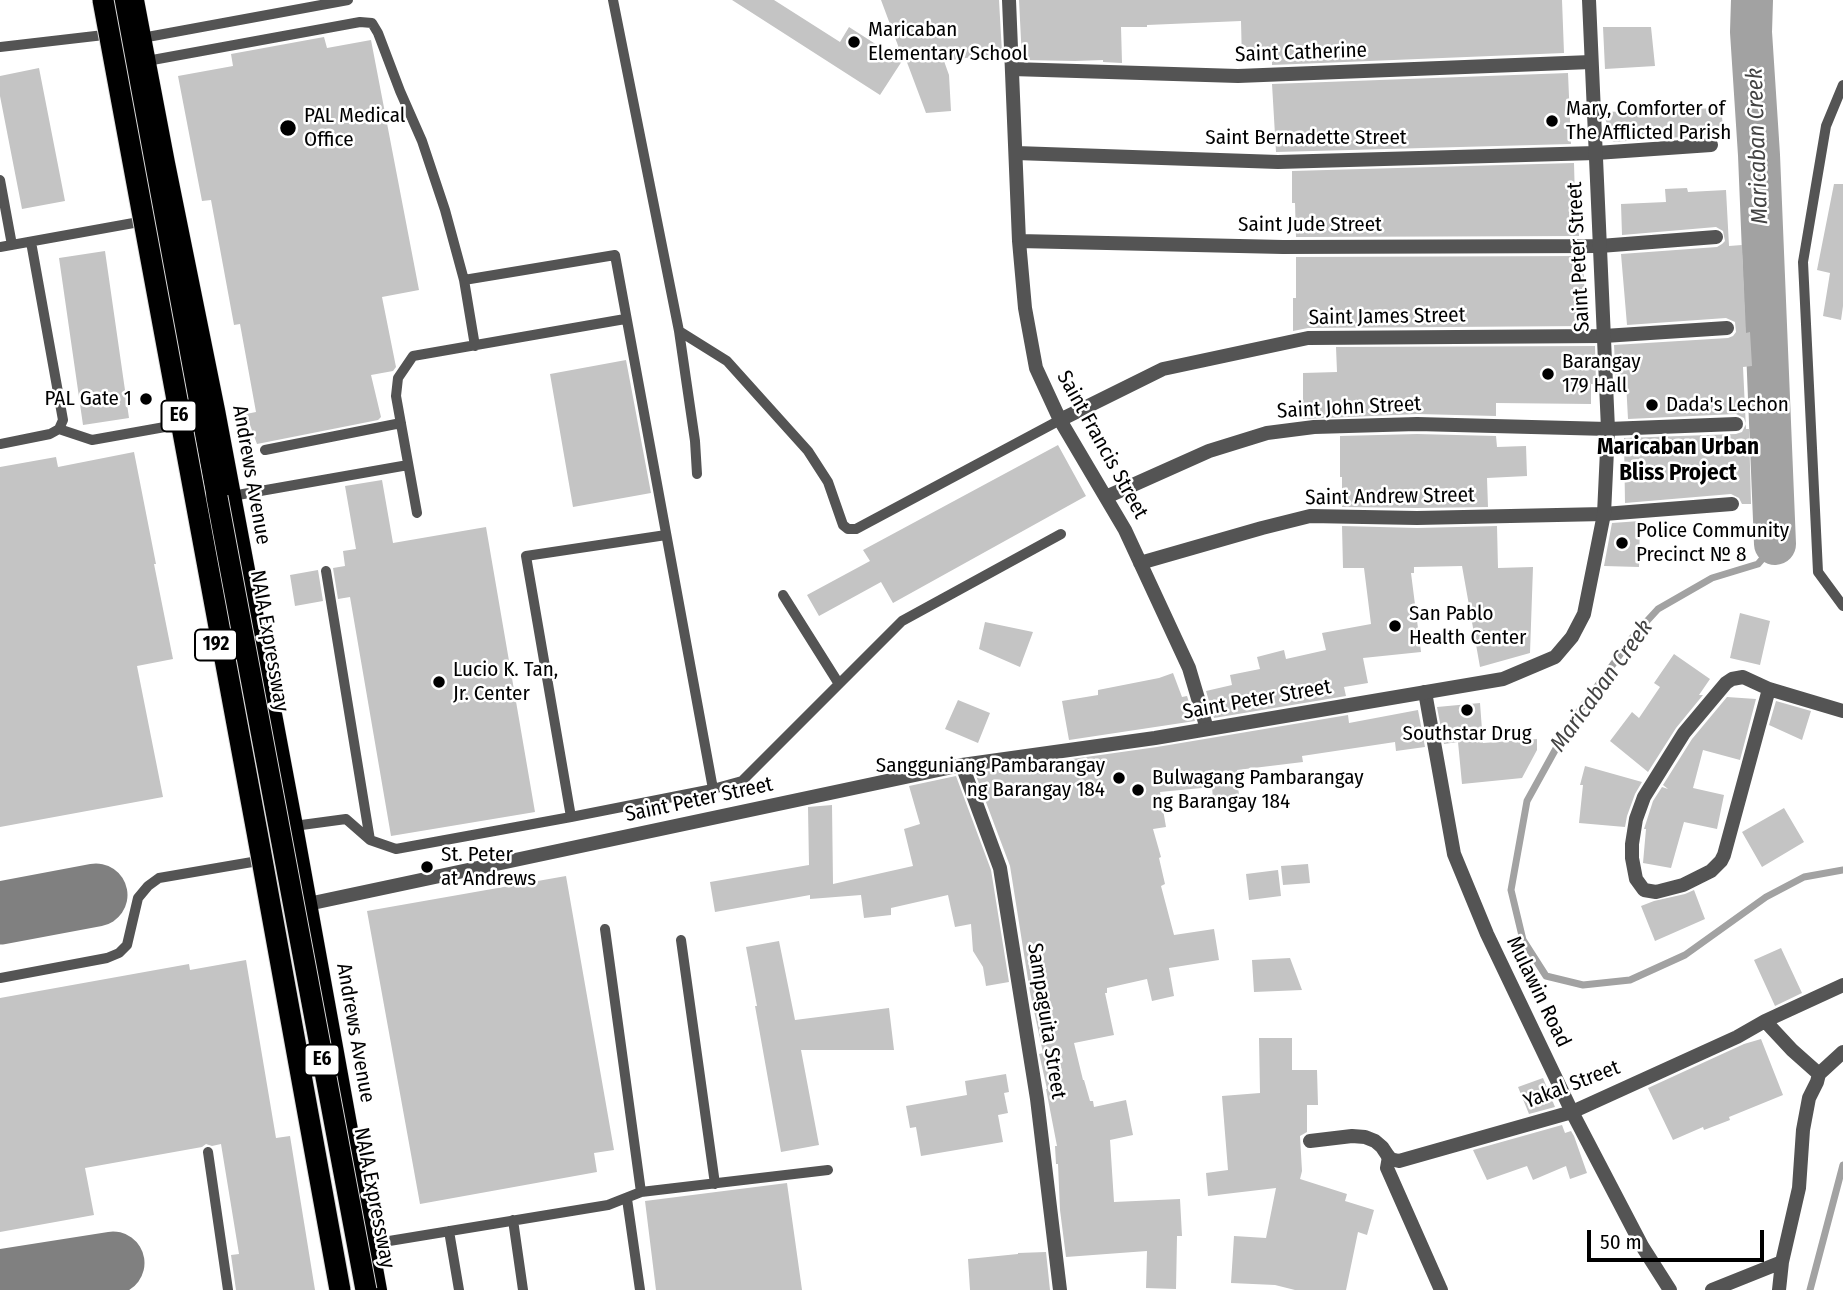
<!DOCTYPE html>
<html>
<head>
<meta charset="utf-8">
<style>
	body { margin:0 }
	#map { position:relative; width:1843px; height:1290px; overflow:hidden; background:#fff; font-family:"Fira Sans Condensed",sans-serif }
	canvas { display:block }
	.scale { position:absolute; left:1587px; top:1230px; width:177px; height:32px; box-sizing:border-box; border:4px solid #000; border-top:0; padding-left:9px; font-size:21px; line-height:24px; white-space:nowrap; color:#000; -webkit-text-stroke:5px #fff; paint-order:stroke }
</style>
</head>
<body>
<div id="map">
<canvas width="1843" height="1290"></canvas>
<div class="scale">50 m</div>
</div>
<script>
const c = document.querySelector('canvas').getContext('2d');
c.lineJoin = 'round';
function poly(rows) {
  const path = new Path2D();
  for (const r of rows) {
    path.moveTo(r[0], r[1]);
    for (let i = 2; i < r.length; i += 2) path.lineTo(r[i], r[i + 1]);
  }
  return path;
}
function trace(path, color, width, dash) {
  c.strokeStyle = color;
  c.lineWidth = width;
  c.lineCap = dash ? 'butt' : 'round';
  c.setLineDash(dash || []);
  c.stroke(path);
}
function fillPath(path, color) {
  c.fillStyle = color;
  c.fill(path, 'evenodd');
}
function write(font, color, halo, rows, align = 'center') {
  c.font = font + ' "Fira Sans Condensed",sans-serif';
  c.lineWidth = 5;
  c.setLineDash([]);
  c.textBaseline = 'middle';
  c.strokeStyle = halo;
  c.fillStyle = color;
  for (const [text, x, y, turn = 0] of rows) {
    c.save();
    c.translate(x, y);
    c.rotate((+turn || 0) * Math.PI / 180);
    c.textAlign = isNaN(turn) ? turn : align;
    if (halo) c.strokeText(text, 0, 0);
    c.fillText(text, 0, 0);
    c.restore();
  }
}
trace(poly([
	[1775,544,1758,564,1712,578,1658,609,1635,634,1569,725,1527,801,1511,890,1523,940,1546,976,1583,985,1630,980,1685,955,1766,897,1804,877,1843,870],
	[1810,1290,1843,1165]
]), '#a2a2a2', 7);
trace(poly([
	[1752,0,1751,32,1759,155,1775,544]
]), '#a2a2a2', 42);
trace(poly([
	[0,913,96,895],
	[0,1281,113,1263]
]), '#808080', 63);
fillPath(poly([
	[732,0,774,0,840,42,849,27,902,61,880,95],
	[881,0,999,0,1002,53,944,61,949,75,951,111,926,113,905,57,903,59],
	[1019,0,1562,0,1564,53,1272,65,1272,61,1242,62,1241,21,1147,25,1147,27,1121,27,1122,63,1103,62,1103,60,1075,61,1022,60],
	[1603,27,1651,27,1655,66,1605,69],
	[324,37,327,48,371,40,419,290,382,297,396,367,393,371,371,375,381,417,378,420,257,444,246,414,256,412,240,324,234,325,211,200,202,201,178,76,233,66,231,54],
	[39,68,65,201,22,209,0,96,0,76],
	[1568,73,1571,144,1276,152,1272,84],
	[1721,108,1724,135,1715,137,1710,135,1613,142,1604,115,1604,112],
	[1574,163,1575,200,1578,200,1579,236,1296,237,1295,203,1292,203,1292,171],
	[1834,184,1843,184,1843,306,1841,320,1823,316,1830,273,1817,270],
	[1687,188,1688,192,1726,190,1729,246,1742,245,1746,333,1750,332,1752,366,1743,367,1746,429,1749,429,1751,504,1742,504,1739,498,1731,494,1625,503,1624,438,1736,434,1742,432,1746,424,1744,418,1736,414,1628,419,1626,382,1616,383,1614,345,1728,338,1733,336,1736,332,1735,322,1726,318,1627,325,1621,254,1717,247,1722,244,1725,241,1723,231,1716,227,1622,235,1621,204,1666,202,1665,189],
	[105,251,129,418,83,425,59,258],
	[1583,256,1586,326,1308,328,1293,331,1293,298,1296,298,1296,257],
	[1595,346,1596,384,1591,384,1591,404,1496,403,1496,416,1417,414,1303,419,1303,373,1337,372,1336,347],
	[626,360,651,493,573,507,550,374],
	[1417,434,1496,436,1497,447,1526,446,1527,476,1487,478,1488,507,1417,508,1342,507,1342,477,1340,477,1340,436],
	[1058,445,1086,496,893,603,881,582,819,616,807,595,870,561,863,550],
	[134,452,156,564,154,564,173,659,137,666,163,797,0,827,0,467,56,457,58,467],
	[382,480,393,543,486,527,535,812,391,836,350,597,338,599,333,568,345,566,343,551,356,549,345,486],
	[1640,521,1639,567,1604,566,1612,523],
	[1342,526,1417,528,1497,526,1498,568,1533,567,1530,653,1480,667,1462,566,1414,567,1414,573,1411,573,1421,652,1363,658,1368,683,1344,687,1346,696,1214,718,1206,691,1232,685,1230,675,1260,669,1257,657,1284,650,1286,659,1326,650,1322,633,1371,624,1364,568,1343,568],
	[318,570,323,601,295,606,290,575],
	[1740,613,1770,621,1760,665,1730,658],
	[985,622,1033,632,1020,667,979,649],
	[1674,654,1710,679,1699,695,1703,695,1676,728,1648,772,1610,741,1632,712,1639,718,1660,687,1654,683],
	[1173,673,1182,697,1187,696,1195,721,1069,740,1062,701,1098,695,1098,690,1159,678],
	[1727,697,1756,699,1740,760,1703,750,1693,788,1724,795,1717,829,1684,822,1671,868,1643,863,1646,829,1644,829,1653,801,1662,787,1668,789,1663,785,1692,739],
	[958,700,990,713,978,743,945,729],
	[1776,701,1811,711,1802,740,1769,725],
	[1480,703,1483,743,1537,739,1537,750,1522,778,1462,784,1458,742,1444,744,1437,707],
	[1418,710,1425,747,1396,751,1395,742,1302,756,1303,762,1237,770,1239,797,1213,799,1212,787,1160,792,1166,827,1153,829,1161,857,1159,858,1165,884,1161,886,1174,935,1214,929,1219,960,1169,968,1174,996,1152,1001,1147,979,1107,988,1107,993,1105,993,1114,1035,1074,1043,1083,1080,1084,1080,1090,1101,1093,1101,1094,1107,1126,1100,1133,1135,1110,1140,1114,1202,1180,1199,1182,1236,1177,1236,1176,1289,1146,1288,1147,1251,1066,1257,1060,1210,1058,1164,1056,1164,1055,1146,1057,1146,1046,1089,1047,1089,1041,1062,1039,1054,1043,1053,1030,992,1010,866,975,773,998,770,999,773,1072,761,1072,759,1157,747,1348,715,1349,723],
	[1585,766,1642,782,1635,794,1627,816,1625,827,1579,823,1583,785,1580,785],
	[956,776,991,870,1009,982,986,986,983,967,973,951,971,924,955,927,948,895,891,908,891,915,864,918,861,895,810,899,810,895,715,912,710,882,809,865,808,807,832,805,833,884,913,866,904,829,920,824,909,786],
	[1784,808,1804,842,1762,867,1742,832],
	[1308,864,1310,883,1283,885,1281,866],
	[1278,870,1281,896,1249,900,1246,874],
	[566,876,614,1150,594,1153,597,1172,420,1204,367,911],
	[1694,890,1705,919,1655,941,1641,906,1654,901,1685,894],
	[779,941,795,1020,889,1008,894,1050,801,1050,819,1145,781,1152,755,1006,757,1006,746,947],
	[1781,948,1802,993,1775,1006,1754,960],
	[1290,958,1302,990,1254,992,1252,960],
	[246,960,276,1138,290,1136,315,1290,236,1290,231,1255,239,1254,221,1144,212,1146,206,1144,202,1147,85,1168,94,1215,0,1232,0,998,189,964,190,970],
	[1259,1038,1292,1038,1292,1070,1317,1070,1318,1105,1307,1105,1307,1132,1300,1136,1302,1171,1300,1179,1347,1194,1345,1201,1374,1210,1367,1235,1358,1232,1346,1290,1295,1290,1275,1285,1231,1283,1234,1236,1266,1238,1276,1188,1208,1196,1206,1173,1228,1170,1222,1096,1260,1093],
	[1761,1039,1783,1095,1729,1117,1730,1120,1704,1130,1703,1127,1673,1140,1648,1088,1744,1044],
	[1006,1074,1009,1092,1004,1093,1008,1113,998,1115,1003,1142,921,1156,916,1127,910,1128,906,1106,967,1095,965,1081],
	[1543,1078,1555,1107,1529,1114,1518,1087],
	[1562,1125,1565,1133,1571,1131,1574,1136,1587,1173,1570,1179,1566,1166,1533,1180,1527,1166,1487,1180,1473,1150],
	[787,1183,802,1290,656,1290,645,1201],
	[1046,1252,1050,1290,970,1290,968,1259,1018,1254,1018,1253]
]), '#c4c4c4');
const primary = poly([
	[135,0,166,163,216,410,294,826,378,1290]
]);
const motorway = poly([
	[124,0,217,497]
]);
trace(primary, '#dbdbdb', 19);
trace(motorway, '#dbdbdb', 23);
trace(poly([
	[613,0,679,331,695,441,697,474],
	[142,38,348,0],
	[0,47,104,35],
	[147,61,360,22,372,23,378,33,400,91,422,141,445,210,464,280,475,346],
	[1843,85,1826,126,1803,262,1818,572,1843,606],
	[0,180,12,245],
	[0,247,139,222],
	[464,280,615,255,713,789],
	[679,331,727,361,808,451,828,482,843,525,848,529,856,529,1060,420],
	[59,429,92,440,176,425],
	[0,444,50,434,59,429,63,420,31,242],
	[265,450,401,423],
	[232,496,408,465],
	[417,513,396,396,398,378,413,356,625,319],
	[326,571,370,840],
	[783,595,839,684],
	[571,817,526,556,666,535],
	[294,826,346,819,370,840,396,849,571,817,713,789,742,781,902,621,1061,534],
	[605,929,641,1192],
	[681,940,715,1184],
	[0,978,107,958,119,953,127,945,138,898,148,886,159,878,258,861],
	[208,1152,228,1290],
	[627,1199,640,1290],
	[513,1220,523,1290],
	[449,1231,459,1290],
	[371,1244,608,1205,641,1192,828,1170]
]), '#545454', 10);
trace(poly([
	[1389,1157,1387,1168,1441,1290]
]), '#545454', 14);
trace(poly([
	[1009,0,1019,241,1025,308,1036,368,1060,420,1125,530,1189,668,1207,729],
	[1012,69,1238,76,1591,62],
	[1016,153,1278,162,1596,153,1711,145],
	[1019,241,1283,247,1600,246,1716,237],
	[1060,420,1163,369,1308,338,1604,336,1727,328],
	[1106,497,1209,451,1267,433,1314,427,1417,424,1608,429,1736,424],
	[1140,563,1262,528,1310,516,1417,518,1604,514,1732,504],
	[1769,689,1724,855,1721,861,1711,871,1683,885,1656,892,1644,890,1636,879,1632,858,1632,844,1636,819,1644,797,1684,733,1726,683,1732,679,1743,677,1769,689,1843,711],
	[1425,692,1454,854,1487,934,1572,1112,1642,1246,1670,1290],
	[962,765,1000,868,1037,1099,1060,1290],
	[1765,1021,1792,1050,1819,1074],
	[1310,1141,1352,1136,1365,1137,1375,1141,1382,1147,1390,1159,1399,1161,1572,1112,1737,1037,1765,1021,1843,985],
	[1712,1290,1782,1262],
	[1779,1290,1782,1262,1799,1188,1803,1130,1809,1098,1817,1082,1819,1074,1843,1052]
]), '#545454', 14);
trace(poly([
	[308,904,962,765,1155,738,1503,679,1555,657,1572,637,1584,614,1604,514,1608,429,1589,0]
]), '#545454', 14);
trace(primary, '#000', 18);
trace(motorway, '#000', 21);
const motorwayBridge = poly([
	[103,0,257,832,340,1290],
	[217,497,366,1290]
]);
trace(motorwayBridge, '#dbdbdb', 23, []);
trace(motorwayBridge, '#000', 21);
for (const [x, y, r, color] of [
	[854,42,7,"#000"],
	[1552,121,7,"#000"],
	[288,128,9,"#000"],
	[1548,374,7,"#000"],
	[146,399,7,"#000"],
	[1652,405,7,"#000"],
	[1622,543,7,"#000"],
	[1395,626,7,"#000"],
	[439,682,7,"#000"],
	[1467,710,7,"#000"],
	[1119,778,7,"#000"],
	[1138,790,7,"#000"],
	[427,867,7,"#000"]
]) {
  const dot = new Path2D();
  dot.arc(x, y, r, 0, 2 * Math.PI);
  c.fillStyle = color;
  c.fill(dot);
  trace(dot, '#fff', 2.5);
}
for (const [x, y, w] of [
	[179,416,35],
	[216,645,42],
	[322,1060,35]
]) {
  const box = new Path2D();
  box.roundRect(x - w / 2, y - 15.5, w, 31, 5);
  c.fillStyle = '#fff';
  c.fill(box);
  trace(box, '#000', 2);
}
write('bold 19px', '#000', null, [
	["E6",179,416],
	["192",216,645],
	["E6",322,1060]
]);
write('21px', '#000', '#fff', [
	["Maricaban",868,30],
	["Elementary School",868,54],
	["Mary, Comforter of",1566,109],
	["The Afflicted Parish",1566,133],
	["PAL Medical",304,116],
	["Office",304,140],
	["Barangay",1562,362],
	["179 Hall",1562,386],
	["PAL Gate 1",132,399,"right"],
	["Dada's Lechon",1666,405],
	["Police Community",1636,531],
	["Precinct № 8",1636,555],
	["San Pablo",1409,614],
	["Health Center",1409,638],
	["Lucio K. Tan,",453,670],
	["Jr. Center",453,694],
	["Southstar Drug",1467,734,"center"],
	["Sangguniang Pambarangay",1105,766,"right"],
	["ng Barangay 184",1105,790,"right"],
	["Bulwagang Pambarangay",1152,778],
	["ng Barangay 184",1152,802],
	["St. Peter",441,855],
	["at Andrews",441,879]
], 'left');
write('21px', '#000', '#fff', [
	["Saint Catherine",1301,53,-2],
	["Saint Bernadette Street",1306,138],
	["Saint Jude Street",1310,225],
	["Saint Peter Street",1579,257,-93],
	["Saint James Street",1387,317,-1],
	["Saint John Street",1349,408,-3],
	["Saint Francis Street",1102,445,61],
	["Andrews Avenue",251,475,80],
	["Saint Andrew Street",1390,497,-1],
	["NAIA Expressway",269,641,80],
	["Saint Peter Street",1257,700,-10],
	["Saint Peter Street",699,800,-12],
	["Mulawin Road",1538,992,64],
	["Sampaguita Street",1046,1021,81],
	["Andrews Avenue",355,1033,80],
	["Yakal Street",1572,1085,-21],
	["NAIA Expressway",374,1198,79]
]);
write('italic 23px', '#434343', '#fff', [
	["Maricaban Creek",1758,146,-92],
	["Maricaban Creek",1602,686,-54]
]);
write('bold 23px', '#000', '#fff', [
	["Maricaban Urban",1678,448],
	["Bliss Project",1678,474]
]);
</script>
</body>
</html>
